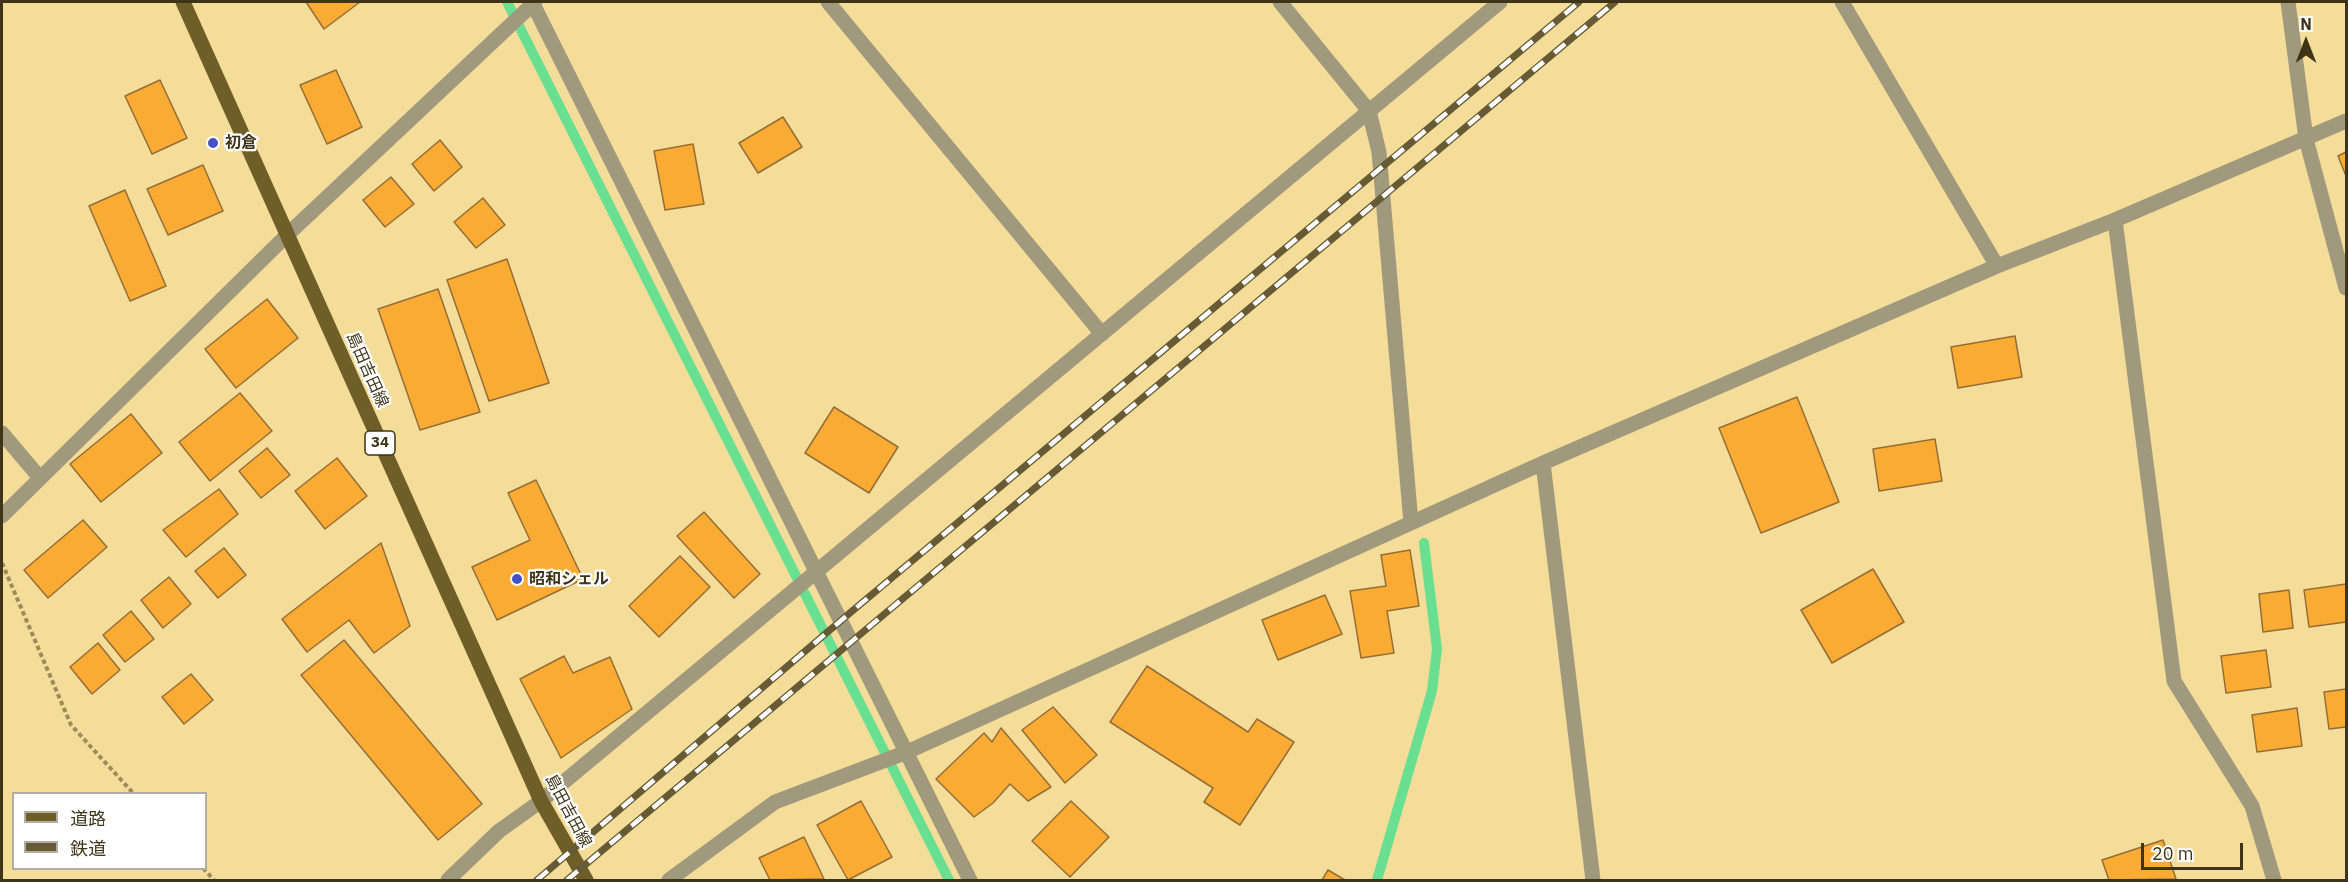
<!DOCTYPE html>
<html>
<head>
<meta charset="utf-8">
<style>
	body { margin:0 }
	#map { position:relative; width:2348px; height:882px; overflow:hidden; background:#f3dd99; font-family:"IBM Plex Sans","Noto Sans JP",sans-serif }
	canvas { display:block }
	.frame { position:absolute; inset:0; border:3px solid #3e3519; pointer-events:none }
	.legend { position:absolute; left:12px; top:792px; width:195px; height:78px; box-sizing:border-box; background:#fff; border:2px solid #b2aea3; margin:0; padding:8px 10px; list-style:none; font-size:18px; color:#3e3519 }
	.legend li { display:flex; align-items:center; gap:12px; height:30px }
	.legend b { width:30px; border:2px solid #b2aea3 }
	.north { position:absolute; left:2276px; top:12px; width:60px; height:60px; -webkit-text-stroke:4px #fff; paint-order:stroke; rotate:0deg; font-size:16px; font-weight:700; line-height:24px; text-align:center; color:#3e3519 }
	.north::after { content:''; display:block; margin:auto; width:21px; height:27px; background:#3e3519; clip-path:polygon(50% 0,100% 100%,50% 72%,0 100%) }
	.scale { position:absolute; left:2141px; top:843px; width:102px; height:27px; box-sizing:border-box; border:3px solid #3e3519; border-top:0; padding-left:8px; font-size:18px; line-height:21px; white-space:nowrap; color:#3e3519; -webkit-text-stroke:4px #fff; paint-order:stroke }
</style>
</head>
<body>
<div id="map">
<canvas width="2348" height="882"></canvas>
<div class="frame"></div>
<ul class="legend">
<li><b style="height:8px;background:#6f5e28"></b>道路</li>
<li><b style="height:8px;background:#675b36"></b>鉄道</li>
</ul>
<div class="north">N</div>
<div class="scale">20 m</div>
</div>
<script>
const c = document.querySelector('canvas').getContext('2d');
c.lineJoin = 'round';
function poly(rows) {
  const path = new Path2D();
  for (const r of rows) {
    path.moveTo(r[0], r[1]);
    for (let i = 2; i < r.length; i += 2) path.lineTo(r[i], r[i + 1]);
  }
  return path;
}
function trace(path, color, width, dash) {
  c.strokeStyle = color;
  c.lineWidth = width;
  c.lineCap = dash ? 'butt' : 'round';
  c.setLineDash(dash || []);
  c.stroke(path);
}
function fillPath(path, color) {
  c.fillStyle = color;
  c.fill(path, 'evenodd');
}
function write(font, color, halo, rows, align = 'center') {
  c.font = font + ' "IBM Plex Sans","Noto Sans JP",sans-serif';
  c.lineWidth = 4.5;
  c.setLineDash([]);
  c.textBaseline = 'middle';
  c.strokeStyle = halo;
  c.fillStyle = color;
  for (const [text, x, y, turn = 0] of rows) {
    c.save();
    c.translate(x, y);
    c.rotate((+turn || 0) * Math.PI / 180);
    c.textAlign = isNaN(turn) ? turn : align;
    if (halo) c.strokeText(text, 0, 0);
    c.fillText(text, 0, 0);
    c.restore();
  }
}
trace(poly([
	[507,2,949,880],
	[1377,880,1432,691,1437,649,1424,543]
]), '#68df91', 10);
const building = poly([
	[306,2,360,2,324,29,306,2],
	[336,70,362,127,327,144,300,85,336,70],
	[160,80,187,138,152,154,125,96,160,80],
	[783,117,802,147,758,173,739,143,783,117],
	[440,140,462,167,434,191,412,164,440,140],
	[693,144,704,204,665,210,654,151,693,144],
	[2346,152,2346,176,2338,156,2346,152],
	[203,165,223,211,168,235,147,189,203,165],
	[391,177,414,204,385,227,363,200,391,177],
	[125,190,166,286,130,301,89,206,125,190],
	[483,198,505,225,476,248,454,222,483,198],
	[507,259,549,383,489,401,447,280,507,259],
	[438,289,480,412,420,430,378,309,438,289],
	[267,299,298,338,236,388,205,349,267,299],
	[2015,336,2022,377,1958,388,1951,347,2015,336],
	[240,393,272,431,210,481,179,442,240,393],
	[1797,397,1839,502,1761,533,1719,428,1797,397],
	[834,407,898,447,869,493,805,453,834,407],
	[131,414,162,453,101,502,70,464,131,414],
	[1935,439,1942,481,1879,491,1873,449,1935,439],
	[267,448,290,475,261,498,239,471,267,448],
	[337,458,367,496,325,529,295,491,337,458],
	[536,480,583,579,497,620,472,567,530,540,508,493,536,480],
	[219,489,238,514,186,557,163,530,219,489],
	[704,512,760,574,734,598,677,536,704,512],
	[83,520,107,547,48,598,24,570,83,520],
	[381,543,410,626,374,653,349,620,307,652,282,619,381,543],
	[224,548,246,575,218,598,195,571,224,548],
	[1410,550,1419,606,1387,611,1394,653,1361,658,1350,591,1386,586,1381,555,1410,550],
	[680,556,710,587,659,637,629,606,680,556],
	[1873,569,1904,622,1832,663,1801,610,1873,569],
	[169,577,191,604,163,628,141,600,169,577],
	[2346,584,2346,622,2309,627,2304,590,2346,584],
	[2289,590,2293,628,2263,632,2259,594,2289,590],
	[1325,595,1342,634,1278,660,1262,620,1325,595],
	[131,611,154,639,125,662,103,635,131,611],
	[344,640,482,804,438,840,301,675,344,640],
	[98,643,120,670,92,694,70,667,98,643],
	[2266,650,2271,687,2226,693,2221,656,2266,650],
	[564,656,573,673,610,657,632,709,561,758,520,679,564,656],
	[1147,666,1248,732,1257,719,1294,742,1240,825,1204,802,1213,788,1110,722,1147,666],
	[191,674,213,700,184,724,162,697,191,674],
	[2346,689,2346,727,2329,729,2324,692,2346,689],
	[1053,707,1097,755,1065,783,1022,730,1053,707],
	[2297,708,2302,746,2257,752,2252,715,2297,708],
	[1001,728,1051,787,1028,801,1010,784,993,803,974,817,936,779,984,733,992,742,1001,728],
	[861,801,892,857,848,880,817,825,861,801],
	[1071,801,1109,837,1070,877,1032,841,1071,801],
	[804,837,824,879,770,880,759,858,804,837],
	[2163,840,2176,879,2109,880,2102,860,2163,840],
	[1328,870,1345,880,1322,880,1328,870]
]);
fillPath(building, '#f9ab33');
trace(building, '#966d35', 1.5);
trace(poly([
	[2,563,71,725,134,794],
	[203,868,214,880]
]), '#9c8c5b', 4, [4.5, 3]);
trace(poly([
	[532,2,970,880],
	[828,2,1102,334],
	[1280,2,1369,111,1379,152,1411,523],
	[1842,2,1997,266],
	[2288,2,2306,139,2346,288],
	[2115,220,2174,681,2252,806,2274,880],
	[2,433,40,478],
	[1543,463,1593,880],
	[2,516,286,236,535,2],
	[448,880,499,831,541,801,1500,2],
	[669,880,775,802,907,752,1543,463,1997,266,2115,220,2346,121]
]), '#a1997d', 15);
trace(poly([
	[183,2,541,801,586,880]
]), '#6f5e28', 15);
const rail = poly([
	[537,880,851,612,1579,2],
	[567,880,1615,2]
]);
trace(rail, '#675b36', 7);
trace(rail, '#fff', 4.5, [14]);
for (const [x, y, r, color] of [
	[213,143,6,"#4351c5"],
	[517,579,6,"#4351c5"]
]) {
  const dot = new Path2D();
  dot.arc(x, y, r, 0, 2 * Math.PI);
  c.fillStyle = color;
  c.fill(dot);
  trace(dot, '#fff', 2);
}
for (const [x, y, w] of [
	[380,443,30]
]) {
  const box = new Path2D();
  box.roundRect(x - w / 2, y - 12, w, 24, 4.5);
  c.fillStyle = '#fff';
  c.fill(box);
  trace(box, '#3e3519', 1.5);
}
write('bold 15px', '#3e3519', null, [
	["34",380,443]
]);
write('bold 16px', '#3e3519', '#fff', [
	["初倉",225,143],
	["昭和シェル",529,579]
], 'left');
write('16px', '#3e3519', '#fff', [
	["島田吉田線",367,370,66],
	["島田吉田線",568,811,62]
]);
</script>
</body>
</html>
